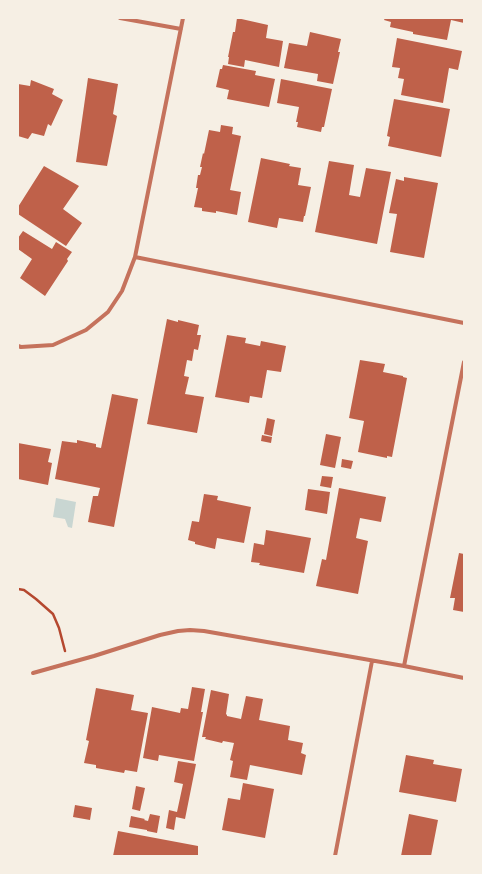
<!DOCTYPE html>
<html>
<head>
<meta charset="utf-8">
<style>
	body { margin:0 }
	#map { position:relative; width:482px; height:874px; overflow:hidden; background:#f6efe4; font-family:"Alegreya Sans",sans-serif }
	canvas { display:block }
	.frame { position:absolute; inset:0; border:19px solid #f6efe4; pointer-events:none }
</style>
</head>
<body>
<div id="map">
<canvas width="482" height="874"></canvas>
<div class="frame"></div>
</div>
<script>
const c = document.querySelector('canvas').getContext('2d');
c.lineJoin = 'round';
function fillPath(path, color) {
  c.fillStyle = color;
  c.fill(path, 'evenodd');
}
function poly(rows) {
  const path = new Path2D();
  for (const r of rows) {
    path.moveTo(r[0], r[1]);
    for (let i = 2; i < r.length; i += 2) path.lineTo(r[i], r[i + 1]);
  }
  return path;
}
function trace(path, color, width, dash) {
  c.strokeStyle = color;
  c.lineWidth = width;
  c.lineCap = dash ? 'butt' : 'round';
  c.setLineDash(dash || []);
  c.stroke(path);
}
fillPath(poly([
	[56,498,76,502,72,528,68,527,65,519,53,517]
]), '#c9d6d2');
fillPath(poly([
	[237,18,268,25,266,38,283,41,279,67,245,60,244,67,228,64,229,57,228,57,233,32,235,32],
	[385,18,464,18,464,23,451,20,447,40,413,34,413,32,390,27,391,22,384,20],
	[310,32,341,39,338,52,340,52,333,84,317,81,318,74,284,68,289,43,307,46],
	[397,38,462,51,458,70,449,68,443,103,401,95,404,79,398,78,400,68,392,67],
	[223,65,256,71,255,75,275,79,269,107,227,99,229,90,216,87,220,69,222,69],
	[88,78,118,84,113,114,117,116,107,166,76,162],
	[281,79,332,89,324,127,322,127,321,132,297,127,298,122,296,122,299,107,277,103],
	[31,80,54,89,52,94,63,100,51,126,48,124,44,136,32,133,28,139,18,136,18,84,30,86],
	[394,99,450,109,441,157,388,146,390,137,387,136],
	[221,125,233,127,232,134,241,136,230,190,241,192,237,215,216,211,216,213,202,211,202,208,194,207,198,188,196,188,198,175,200,175,202,167,200,167,203,153,204,154,209,130,220,132],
	[261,158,290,164,289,166,301,168,298,185,311,187,305,216,304,216,303,222,279,218,277,228,248,222],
	[329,161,354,165,349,195,360,197,366,168,391,172,377,244,315,232],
	[44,166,79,186,63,209,82,223,66,246,18,214,18,207],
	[404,177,438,183,424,258,390,252,397,214,389,213,396,179,404,181],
	[23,231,52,249,56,242,72,252,67,259,68,261,45,296,20,278,32,259,18,249,18,238],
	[167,319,178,322,178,320,199,325,197,335,201,335,198,350,194,349,192,361,187,360,184,376,189,377,185,394,204,397,197,433,147,424],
	[227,335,246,338,245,343,260,346,261,341,286,346,281,372,267,370,262,398,250,396,249,403,215,397],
	[360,360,385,364,383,372,403,376,403,377,407,378,392,457,387,456,387,458,358,452,364,421,349,418],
	[112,394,138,399,114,527,88,522,93,496,98,496,100,488,55,479,62,441,77,443,77,440,96,444,96,447,101,448],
	[267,418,275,420,272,436,264,434],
	[326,434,341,437,335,468,320,465],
	[262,435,272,437,271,443,261,441],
	[18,443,51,449,48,462,52,463,48,485,18,479],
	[342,459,353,461,351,469,341,467],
	[322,476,333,477,331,488,320,486],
	[339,488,386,497,381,522,360,518,356,538,368,541,358,594,316,586,322,559,326,560],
	[308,489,330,492,327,514,305,510],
	[204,494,218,496,217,500,251,507,244,543,217,538,215,549,195,544,195,542,188,540,192,521,199,522],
	[266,530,311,538,304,573,259,565,260,563,251,562,254,543,264,545],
	[459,553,464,554,464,612,453,610,455,598,450,598],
	[192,687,205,689,201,712,203,712,194,761,159,755,158,761,143,758,152,707,180,713,181,708,188,709],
	[96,688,134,695,131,710,148,713,137,772,125,770,124,773,96,768,96,765,84,763,89,741,86,740],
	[211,690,229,694,226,714,227,715,227,716,241,719,246,696,263,699,259,720,290,726,288,740,303,743,301,753,306,755,302,775,250,765,247,780,230,777,233,761,230,760,234,743,223,741,222,743,205,739,206,737,202,737],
	[406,755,434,760,433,764,462,769,456,802,399,792],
	[178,761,196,764,185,819,176,817,174,830,166,828,169,810,177,812,183,784,174,782],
	[243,783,274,789,265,838,222,830,228,798,240,800],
	[136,786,145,788,140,811,132,809],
	[75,805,92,808,90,820,73,817],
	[150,814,160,816,157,833,147,831,147,830,129,827,131,816,145,819,144,820,148,821],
	[409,814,438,820,431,856,401,856],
	[118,831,198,846,198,856,113,856]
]), '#bf614a');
trace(poly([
	[18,589,24,590,36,599,53,614,59,628,65,651]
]), '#b5482f', 2.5);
trace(poly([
	[120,18,181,29],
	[135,257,464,323],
	[18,346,21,347,53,345,86,330,108,312,122,291,135,257,183,18],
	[404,666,464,362],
	[33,673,94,656,160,635,178,631,190,630,204,631,404,666,464,678],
	[335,856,372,661]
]), '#c5725c', 4);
</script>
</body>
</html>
